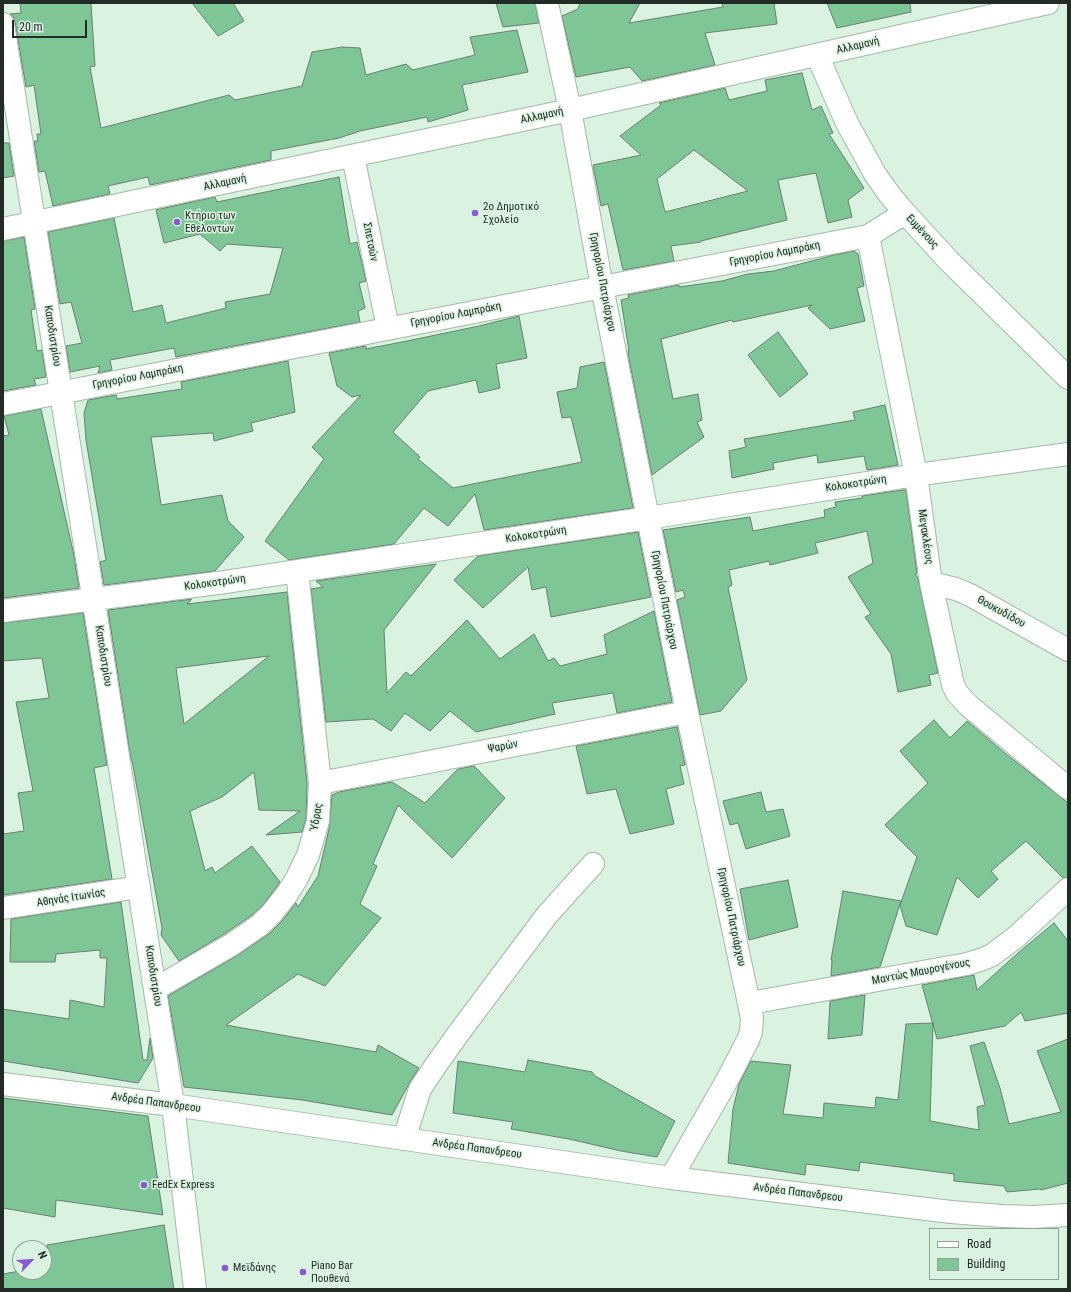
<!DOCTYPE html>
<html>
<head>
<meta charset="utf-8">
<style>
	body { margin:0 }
	#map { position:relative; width:1071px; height:1292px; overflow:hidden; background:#daf3e1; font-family:"Roboto Condensed",sans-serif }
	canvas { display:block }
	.frame { position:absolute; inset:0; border:4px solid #222b25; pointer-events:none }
	.legend { position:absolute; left:929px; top:1228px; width:130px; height:52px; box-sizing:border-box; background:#daf3e1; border:1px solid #90a396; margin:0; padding:5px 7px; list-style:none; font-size:12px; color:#222b25 }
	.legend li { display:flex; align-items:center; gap:8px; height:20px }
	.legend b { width:20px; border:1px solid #90a396 }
	.north { position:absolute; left:12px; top:1240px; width:40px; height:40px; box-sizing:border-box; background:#daf3e1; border:1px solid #90a396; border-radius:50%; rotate:65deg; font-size:11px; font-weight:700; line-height:16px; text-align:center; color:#222b25 }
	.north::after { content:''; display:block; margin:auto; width:14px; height:18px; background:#8859d2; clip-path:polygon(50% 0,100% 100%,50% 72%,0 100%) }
	.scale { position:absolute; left:12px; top:20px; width:75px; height:18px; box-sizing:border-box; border:2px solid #222b25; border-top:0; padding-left:5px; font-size:12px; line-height:14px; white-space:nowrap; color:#222b25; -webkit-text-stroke:3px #daf3e1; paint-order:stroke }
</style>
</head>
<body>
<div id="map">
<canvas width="1071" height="1292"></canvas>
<div class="frame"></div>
<ul class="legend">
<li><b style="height:5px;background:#fff"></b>Road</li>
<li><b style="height:11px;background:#7fc697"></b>Building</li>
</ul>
<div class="north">N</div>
<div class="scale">20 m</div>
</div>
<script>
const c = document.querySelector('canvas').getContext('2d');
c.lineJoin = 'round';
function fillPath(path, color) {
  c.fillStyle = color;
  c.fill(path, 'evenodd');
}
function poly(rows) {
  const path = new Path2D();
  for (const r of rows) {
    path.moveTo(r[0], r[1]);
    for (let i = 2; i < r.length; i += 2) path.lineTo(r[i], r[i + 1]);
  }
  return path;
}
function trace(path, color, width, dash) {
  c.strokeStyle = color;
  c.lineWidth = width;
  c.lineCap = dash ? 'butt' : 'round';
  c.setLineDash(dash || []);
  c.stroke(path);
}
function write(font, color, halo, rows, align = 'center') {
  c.font = font + ' "Roboto Condensed",sans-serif';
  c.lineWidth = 3;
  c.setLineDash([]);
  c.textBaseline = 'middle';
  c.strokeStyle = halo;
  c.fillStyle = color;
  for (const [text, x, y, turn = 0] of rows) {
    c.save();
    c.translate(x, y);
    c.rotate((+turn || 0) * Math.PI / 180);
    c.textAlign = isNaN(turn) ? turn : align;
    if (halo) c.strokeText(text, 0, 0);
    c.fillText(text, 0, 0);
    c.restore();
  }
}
const building = poly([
	[20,3,91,3,95,66,90,67,101,128,229,95,235,100,302,86,312,52,342,47,360,48,366,75,406,64,413,70,475,55,470,37,517,30,528,72,462,85,468,110,428,122,427,117,360,131,339,138,271,151,271,160,150,185,148,177,108,186,110,194,53,206,45,171,39,172,34,141,38,141,37,134,41,134,34,85,26,87,15,22,13,16,10,14,21,13,20,3],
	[192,3,233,3,244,21,218,36,192,3],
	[496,3,535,3,539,23,503,27,496,3],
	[580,3,640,3,629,23,723,7,722,3,774,3,777,24,705,33,715,65,642,81,630,67,576,77,562,16,578,9,580,3],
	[827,3,910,3,911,12,837,28,827,3],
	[802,73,812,110,821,106,833,133,829,134,864,188,848,200,852,217,828,223,816,173,778,180,787,220,701,241,701,242,671,246,674,261,623,270,608,204,601,206,593,165,641,155,620,136,661,105,659,103,725,88,729,100,767,91,765,80,802,73],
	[694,150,748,191,665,212,657,179,694,150],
	[3,143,9,143,14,176,3,178,3,143],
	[339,177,350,244,357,242,366,281,359,283,365,308,358,311,360,322,176,357,174,348,110,360,112,370,98,373,100,366,70,372,66,346,82,343,71,302,60,304,48,232,114,218,133,312,162,305,166,323,226,308,225,302,270,294,283,248,227,244,220,251,200,234,164,243,156,210,215,197,217,202,339,177],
	[24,237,35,309,31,310,37,351,42,350,46,377,34,379,36,385,3,391,3,241,24,237],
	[854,251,858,254,864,286,857,288,865,321,830,329,808,308,812,305,733,322,732,320,661,339,673,399,698,394,702,420,697,422,704,437,652,475,629,359,628,351,629,351,621,300,629,298,628,295,679,285,679,287,722,281,748,274,774,271,834,255,854,251],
	[519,316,527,358,496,364,500,388,479,393,476,380,428,391,393,432,420,457,418,459,453,488,582,462,571,417,562,418,557,392,577,388,580,367,604,362,633,508,484,530,475,494,448,526,424,508,394,544,289,560,265,541,324,459,312,447,361,395,352,397,337,386,329,353,366,346,366,349,407,341,479,326,519,316],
	[778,332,808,374,780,397,748,355,778,332],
	[288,361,295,412,251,423,253,431,214,441,213,433,151,437,161,505,222,495,228,521,244,537,215,571,104,585,100,562,106,560,86,440,84,413,88,400,116,395,117,399,182,389,181,382,288,361],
	[885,405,898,465,867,470,864,456,818,463,817,455,773,463,774,469,732,478,729,451,746,447,744,439,855,420,853,412,885,405],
	[41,409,73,551,79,588,3,598,3,436,9,435,4,416,41,409],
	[903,490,906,490,917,573,915,574,918,578,938,673,929,675,931,685,898,692,891,654,865,617,871,614,848,577,873,563,867,531,815,543,818,553,770,565,769,561,729,570,732,585,728,587,747,680,721,711,700,715,677,600,685,597,683,590,676,592,663,530,750,517,753,531,825,517,824,510,836,507,835,502,862,498,862,496,903,490],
	[638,532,651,597,551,617,546,587,532,590,528,567,483,608,454,580,478,556,638,532],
	[436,564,384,630,387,693,406,672,411,676,467,620,500,659,534,634,548,661,554,658,560,666,607,654,604,635,654,611,672,702,617,713,613,693,552,703,555,714,476,732,450,711,430,731,405,713,391,731,373,719,326,722,311,589,323,587,316,581,436,564],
	[287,592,307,783,306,819,302,832,266,835,300,811,259,810,254,772,222,797,190,811,205,871,212,867,215,873,252,846,280,882,263,905,252,915,224,934,179,961,161,935,162,928,132,760,131,760,108,610,192,599,187,604,287,592],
	[269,656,184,724,176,668,269,656],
	[83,613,107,765,94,768,112,879,3,895,3,834,24,831,18,793,33,791,16,702,49,698,42,658,3,661,3,623,83,613],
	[934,720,950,738,967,721,1006,754,1068,803,1068,877,1063,878,1026,841,991,871,998,879,978,898,957,877,937,935,906,926,900,905,917,857,885,825,928,783,900,751,934,720],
	[677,727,685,765,680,766,684,784,666,789,674,824,630,834,616,789,587,794,576,746,677,727],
	[474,766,505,798,452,858,398,805,373,864,377,866,360,904,381,918,325,986,298,974,226,1025,376,1052,378,1045,419,1068,410,1082,392,1115,302,1100,184,1087,168,996,238,955,269,934,282,921,296,903,298,907,318,876,329,829,332,795,339,792,392,782,425,803,458,769,474,766],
	[761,792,766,812,783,809,790,836,746,849,738,823,730,825,723,801,761,792],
	[788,880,798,927,749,940,740,889,788,880],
	[843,891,901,901,880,967,831,976,832,960,831,960,843,891],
	[121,902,143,1060,147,1060,150,1038,153,1058,138,1083,3,1061,3,1009,69,1019,70,1000,104,1007,107,958,100,958,100,950,56,954,55,962,10,962,11,919,121,902],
	[1054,923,1068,941,1068,1013,1025,1021,1021,1012,1005,1026,937,1039,922,985,974,975,977,990,1018,953,1054,923],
	[865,995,862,1035,828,1039,830,1001,865,995],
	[933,1023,930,1121,979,1130,977,1107,985,1105,970,1046,984,1042,1000,1088,1009,1124,1061,1112,1037,1051,1068,1039,1068,1183,1041,1190,1040,1189,1007,1192,1004,1186,954,1181,954,1174,860,1162,859,1171,806,1164,805,1175,728,1163,733,1109,739,1084,751,1061,791,1065,783,1114,823,1118,824,1103,875,1108,876,1097,898,1100,906,1024,933,1023],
	[528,1060,592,1072,595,1076,675,1121,657,1157,621,1151,569,1139,511,1129,513,1122,453,1113,458,1061,525,1072,528,1060],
	[3,1098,148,1116,163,1215,56,1200,55,1217,3,1208,3,1098],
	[164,1225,174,1289,3,1289,3,1274,20,1271,20,1272,44,1272,44,1266,50,1265,47,1245,164,1225]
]);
fillPath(building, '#7fc697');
trace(building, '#687f6f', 1);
const street = poly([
	[547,3,570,110,602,287,648,518,687,712,752,1018,751,1032,748,1040,725,1084,671,1178],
	[817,55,847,123,875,174,889,194,905,213,949,261,1068,378],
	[353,156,388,328],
	[868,236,916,475,931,583,953,685,957,693,968,705,1068,788],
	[3,404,602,287,868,236,905,213],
	[931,583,956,589,970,595,1068,650],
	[3,611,225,582,648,518,916,475,1068,454],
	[320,783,687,712],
	[3,908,139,887],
	[155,989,231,945,260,925,272,913,287,894,297,878,308,855,318,821,320,783,297,571],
	[750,1003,967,964,983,959,992,955,1016,937,1068,889],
	[404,1139,420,1089,436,1065,458,1034,547,915,593,864]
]);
const secondary = poly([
	[3,24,173,1105,195,1289],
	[3,229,570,110,1048,3],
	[3,1084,173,1105,671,1178,951,1212,1002,1216,1033,1217,1068,1215]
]);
trace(street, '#a1baa8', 24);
trace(secondary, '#a1baa8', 24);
trace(street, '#fff', 22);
trace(secondary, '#fff', 22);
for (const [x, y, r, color] of [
	[475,213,4,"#8859d2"],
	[177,222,4,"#8859d2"],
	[144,1185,4,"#8859d2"],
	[225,1268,4,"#8859d2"],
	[303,1272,4,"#8859d2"]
]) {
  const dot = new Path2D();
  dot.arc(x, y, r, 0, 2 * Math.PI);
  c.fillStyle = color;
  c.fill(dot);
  trace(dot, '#daf3e1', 1.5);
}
write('11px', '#222b25', '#daf3e1', [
	["Αλλαμανή",858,46,-13],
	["Αλλαμανή",542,116,-12],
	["Αλλαμανή",225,183,-12],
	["Ευμένους",922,232,47],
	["Σπετσών",370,242,79],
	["Γρηγορίου Λαμπράκη",775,254,-11],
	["Γρηγορίου Πατριάρχου",602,282,79],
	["Γρηγορίου Λαμπράκη",456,315,-11],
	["Καποδιστρίου",52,336,81],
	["Γρηγορίου Λαμπράκη",138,377,-11],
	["Κολοκοτρώνη",856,484,-9],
	["Κολοκοτρώνη",536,535,-9],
	["Μεγακλέους",925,537,82],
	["Κολοκοτρώνη",215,583,-8],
	["Γρηγορίου Πατριάρχου",664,600,79],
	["Θουκυδίδου",1001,612,29],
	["Καποδιστρίου",103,656,81],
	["Ψαρών",503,747,-11],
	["Ύδρας",317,817,-81],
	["Αθηνάς Ιτωνίας",71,898,-9],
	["Γρηγορίου Πατριάρχου",731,917,78],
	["Μαντώς Μαυρογένους",921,972,-11],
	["Καποδιστρίου",153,976,81],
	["Ανδρέα Παπανδρεου",156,1103,8],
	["Ανδρέα Παπανδρεου",477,1149,8],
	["Ανδρέα Παπανδρεου",798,1193,7]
]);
write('11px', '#222b25', '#daf3e1', [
	["2ο Δημοτικό",483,207],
	["Σχολείο",483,220],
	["Κτήριο των",185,216],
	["Εθελοντών",185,229],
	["FedEx Express",152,1185],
	["Piano Bar",311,1266],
	["Πουθενά",311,1279],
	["Μεϊδάνης",233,1268]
], 'left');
</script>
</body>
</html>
